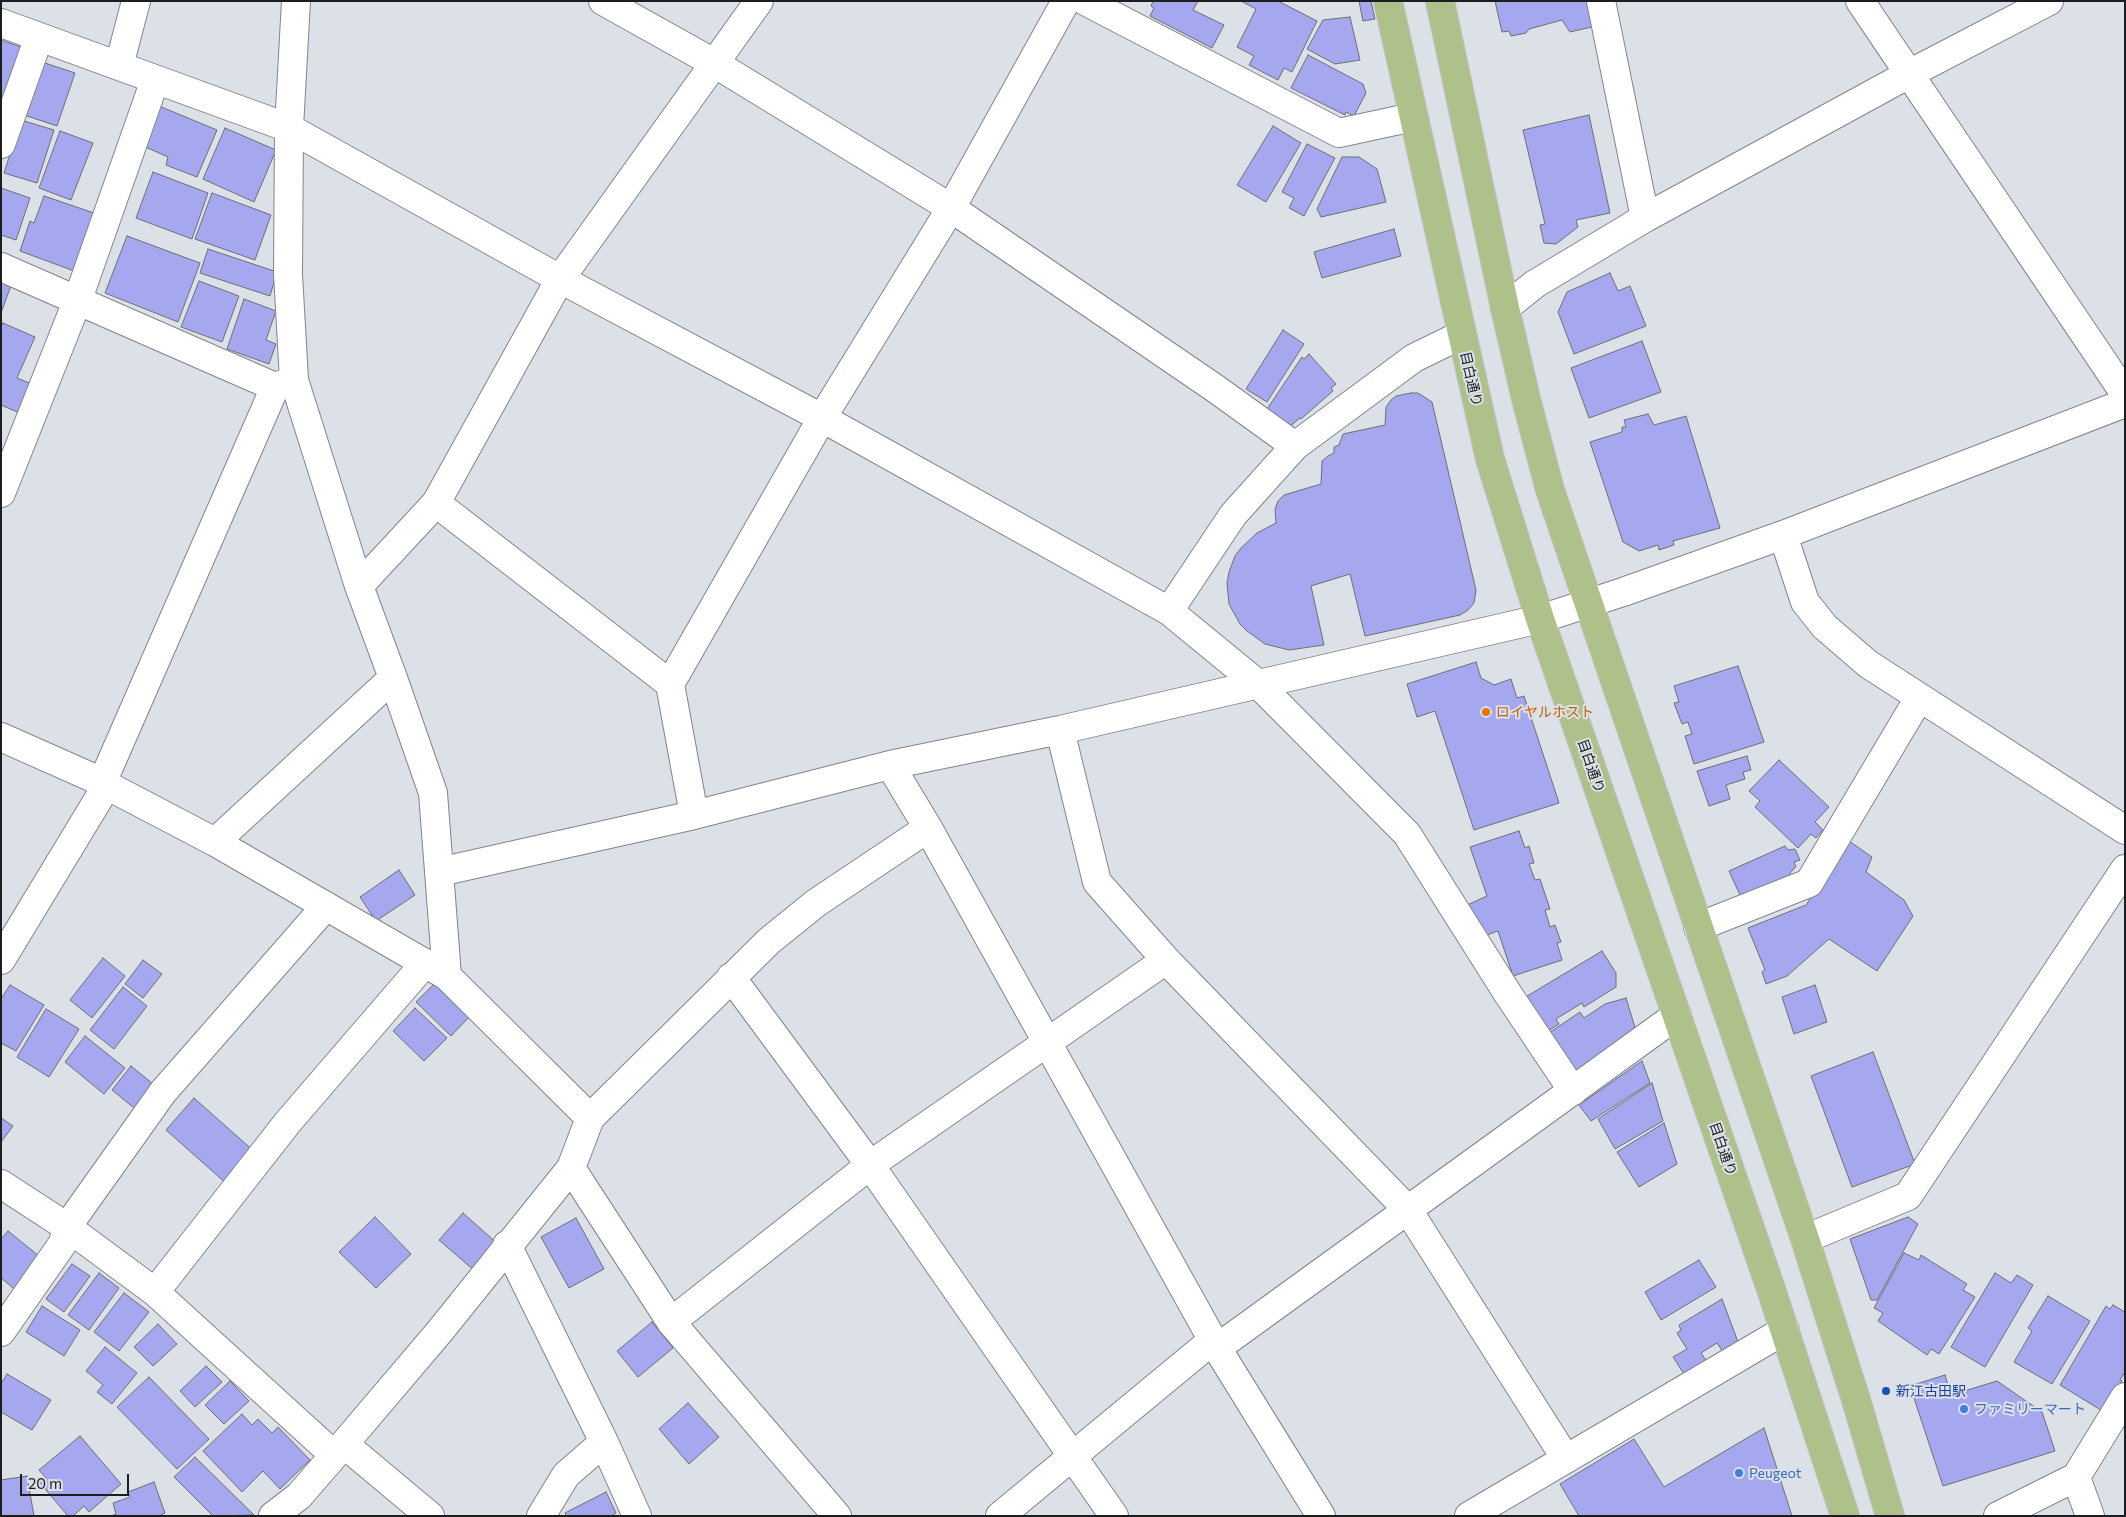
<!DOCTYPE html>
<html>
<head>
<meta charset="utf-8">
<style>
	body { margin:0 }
	#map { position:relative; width:2126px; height:1517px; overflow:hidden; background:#dce0e7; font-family:Commissioner,sans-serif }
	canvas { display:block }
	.frame { position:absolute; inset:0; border:2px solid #1b1d1f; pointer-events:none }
	.scale { position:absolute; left:20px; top:1474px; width:109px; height:22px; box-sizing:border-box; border:2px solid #1b1d1f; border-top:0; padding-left:6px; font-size:15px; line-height:18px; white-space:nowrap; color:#1b1d1f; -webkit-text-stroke:4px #dce0e7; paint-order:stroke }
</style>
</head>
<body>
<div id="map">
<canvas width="2126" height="1517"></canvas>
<div class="frame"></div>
<div class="scale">20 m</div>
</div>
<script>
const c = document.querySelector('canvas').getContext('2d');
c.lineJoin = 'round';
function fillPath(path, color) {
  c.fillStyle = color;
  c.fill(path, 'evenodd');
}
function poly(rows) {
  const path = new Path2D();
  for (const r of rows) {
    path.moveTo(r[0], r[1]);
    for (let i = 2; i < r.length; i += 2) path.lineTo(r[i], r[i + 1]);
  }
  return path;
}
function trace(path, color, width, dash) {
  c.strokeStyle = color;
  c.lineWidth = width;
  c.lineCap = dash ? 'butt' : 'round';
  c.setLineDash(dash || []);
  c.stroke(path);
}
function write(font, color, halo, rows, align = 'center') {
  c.font = font + ' Commissioner,"Noto Sans JP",sans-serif';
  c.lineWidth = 4;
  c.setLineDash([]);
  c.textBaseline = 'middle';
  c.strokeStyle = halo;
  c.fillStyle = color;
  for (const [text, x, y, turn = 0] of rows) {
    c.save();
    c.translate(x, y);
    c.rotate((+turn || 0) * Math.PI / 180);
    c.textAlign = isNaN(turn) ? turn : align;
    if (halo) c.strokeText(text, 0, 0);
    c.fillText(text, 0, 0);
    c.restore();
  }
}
const building = poly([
	[1153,1,1198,1,1193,10,1224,25,1212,48,1150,16,1154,8,1151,6,1153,1],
	[1241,1,1278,1,1317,21,1292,72,1284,68,1278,80,1249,65,1254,56,1237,47,1256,9,1241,1],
	[1359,1,1371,1,1375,19,1363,21,1359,1],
	[1495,1,1590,1,1596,26,1570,32,1562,20,1529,29,1526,33,1511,36,1509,31,1502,32,1495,1],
	[1350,17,1360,60,1335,64,1307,49,1323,20,1350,17],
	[1,40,26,49,1,116,1,40],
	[1308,55,1363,84,1366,93,1354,116,1346,112,1345,115,1291,88,1308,55],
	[42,62,75,73,57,126,24,115,42,62],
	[159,106,217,130,197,177,166,165,168,157,143,146,159,106],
	[1589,115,1610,213,1576,220,1578,227,1556,244,1544,243,1540,225,1545,224,1523,130,1589,115],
	[21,120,54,130,37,183,4,173,21,120],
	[1273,126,1301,143,1266,202,1237,185,1273,126],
	[225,128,276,150,254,202,203,179,225,128],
	[60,131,93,143,71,200,39,188,60,131],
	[1307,144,1335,158,1304,216,1289,208,1294,198,1282,192,1307,144],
	[1342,157,1359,157,1377,169,1386,202,1321,217,1317,209,1342,157],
	[153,172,208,193,192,239,136,218,153,172],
	[1,188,30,198,16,240,1,235,1,188],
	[212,193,271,215,255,260,195,239,212,193],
	[44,196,94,213,74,271,20,251,30,221,34,223,44,196],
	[1394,229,1401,256,1322,278,1314,252,1394,229],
	[127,236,200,263,178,322,105,293,127,236],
	[208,249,277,272,270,296,200,273,208,249],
	[1610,273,1618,291,1630,286,1646,326,1574,354,1558,312,1567,292,1610,273],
	[1,279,12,283,1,313,1,279],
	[199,281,239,296,222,342,181,327,199,281],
	[244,299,276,311,266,340,276,344,269,364,227,349,244,299],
	[3,323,35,337,17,378,34,385,22,414,1,405,1,327,3,323],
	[1283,330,1304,344,1267,402,1246,389,1283,330],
	[1642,341,1661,392,1589,418,1571,368,1642,341],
	[1309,354,1336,384,1331,388,1333,391,1301,419,1300,418,1288,428,1265,412,1302,357,1304,359,1309,354],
	[1411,393,1418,393,1432,402,1476,590,1474,603,1468,610,1460,615,1365,636,1350,574,1311,586,1324,645,1289,650,1265,644,1247,631,1240,624,1229,604,1227,583,1229,572,1235,556,1241,548,1257,533,1276,523,1275,509,1278,501,1284,495,1321,484,1322,461,1328,456,1334,453,1334,447,1339,445,1343,434,1385,425,1386,407,1391,400,1396,396,1411,393],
	[1648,414,1654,425,1686,416,1720,528,1673,541,1674,545,1659,550,1658,545,1639,551,1623,542,1590,442,1622,432,1622,427,1626,427,1624,420,1648,414],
	[1476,662,1481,678,1494,685,1511,679,1517,698,1524,696,1559,803,1474,830,1435,711,1417,717,1407,684,1476,662],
	[1738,666,1764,742,1694,764,1685,736,1692,734,1688,722,1682,724,1674,703,1679,702,1674,686,1738,666],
	[1747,756,1751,770,1743,772,1745,779,1726,785,1730,799,1709,806,1697,771,1747,756],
	[1779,760,1829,807,1815,822,1823,830,1816,838,1811,834,1798,848,1755,807,1760,801,1749,791,1779,760],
	[1519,831,1525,848,1529,846,1534,863,1529,864,1535,880,1540,879,1550,909,1545,910,1550,927,1555,925,1561,942,1557,943,1562,960,1513,976,1498,931,1484,936,1465,906,1487,896,1470,847,1519,831],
	[1849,841,1872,857,1866,872,1904,900,1913,916,1877,971,1829,939,1787,976,1766,984,1762,972,1765,970,1748,928,1806,905,1849,841],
	[1785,846,1788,850,1795,849,1800,860,1794,862,1796,866,1788,876,1758,890,1746,899,1743,893,1740,895,1729,871,1785,846],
	[399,870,415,895,376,921,360,897,399,870],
	[1602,951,1616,973,1616,987,1584,1007,1582,1003,1556,1019,1559,1024,1545,1033,1524,998,1602,951],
	[103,958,125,976,92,1018,70,1000,103,958],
	[143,960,162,974,143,998,125,984,143,960],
	[436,982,471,1015,451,1036,416,1002,436,982],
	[10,985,44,1005,16,1051,1,1043,1,999,10,985],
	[1815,985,1827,1022,1794,1034,1782,997,1815,985],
	[123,987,147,1006,114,1049,90,1030,123,987],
	[1626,998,1637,1034,1584,1072,1568,1068,1546,1035,1580,1012,1584,1018,1605,1004,1626,998],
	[415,1008,447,1038,424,1061,393,1031,415,1008],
	[46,1009,79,1029,49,1077,17,1057,46,1009],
	[85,1036,125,1068,104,1094,65,1062,85,1036],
	[1873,1052,1915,1164,1852,1187,1811,1076,1873,1052],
	[1642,1061,1650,1083,1591,1121,1579,1105,1642,1061],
	[131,1066,158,1088,139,1112,112,1090,131,1066],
	[1652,1083,1663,1121,1615,1149,1598,1119,1652,1083],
	[194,1098,256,1153,228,1185,166,1130,194,1098],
	[1,1118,13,1126,1,1142,1,1118],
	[1664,1123,1677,1164,1639,1187,1617,1152,1664,1123],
	[463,1213,499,1245,476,1272,439,1240,463,1213],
	[375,1217,411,1254,376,1288,339,1252,375,1217],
	[1908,1217,1918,1224,1877,1300,1871,1300,1850,1239,1908,1217],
	[576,1218,604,1269,569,1288,541,1237,576,1218],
	[8,1231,44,1260,18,1292,1,1278,1,1239,8,1231],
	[1904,1253,1919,1260,1921,1255,1967,1284,1963,1290,1975,1297,1939,1354,1931,1349,1927,1355,1878,1321,1883,1313,1874,1308,1904,1253],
	[1699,1260,1716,1287,1661,1320,1645,1292,1699,1260],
	[72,1264,90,1276,64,1312,46,1299,72,1264],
	[99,1273,119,1288,89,1330,68,1315,99,1273],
	[1995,1273,2011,1283,2017,1275,2033,1285,1985,1367,1951,1347,1995,1273],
	[124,1293,149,1312,119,1351,94,1332,124,1293],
	[2048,1296,2090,1321,2052,1384,2014,1362,2032,1331,2028,1328,2048,1296],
	[1722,1299,1738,1342,1723,1352,1717,1343,1701,1353,1708,1363,1686,1377,1673,1357,1687,1349,1677,1333,1681,1330,1679,1325,1722,1299],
	[2113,1305,2125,1312,2125,1372,2120,1380,2122,1381,2104,1412,2060,1385,2106,1306,2110,1309,2113,1305],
	[42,1306,80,1330,64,1356,26,1332,42,1306],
	[652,1322,673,1348,638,1377,617,1351,652,1322],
	[158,1324,177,1344,153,1366,134,1347,158,1324],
	[105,1347,137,1373,112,1404,97,1392,103,1385,86,1371,105,1347],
	[206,1366,222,1382,195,1407,180,1391,206,1366],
	[7,1374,51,1400,32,1430,1,1412,1,1384,7,1374],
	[1945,1375,1951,1395,1997,1381,2042,1412,2055,1451,1943,1486,1910,1386,1945,1375],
	[149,1377,209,1439,177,1469,117,1407,149,1377],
	[230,1381,249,1401,224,1424,205,1405,230,1381],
	[688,1403,719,1437,689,1464,659,1429,688,1403],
	[242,1414,252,1425,258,1419,272,1433,278,1427,310,1460,280,1489,263,1471,242,1492,203,1451,242,1414],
	[1764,1428,1792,1516,1579,1516,1560,1484,1634,1439,1664,1487,1764,1428],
	[80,1436,121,1484,89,1512,84,1506,73,1516,68,1516,40,1483,46,1478,39,1470,80,1436],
	[195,1457,254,1515,213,1516,174,1477,195,1457],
	[27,1476,34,1516,1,1516,1,1480,27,1476],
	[154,1482,165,1513,159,1516,111,1516,116,1514,113,1503,130,1497,128,1492,154,1482],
	[606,1492,616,1513,611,1516,566,1516,565,1513,606,1492]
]);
fillPath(building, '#a5a8ef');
trace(building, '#6d6e74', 1);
const minor = poly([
	[296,1,289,128,288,274,294,380,359,586,393,678,433,793,447,976],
	[603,1,714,63,951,208,1216,389,1295,446],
	[1085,1,1339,133,1413,117],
	[1601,1,1645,218],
	[1860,1,2125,394],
	[1,23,289,128,560,279,822,418,1169,611,1258,684,1407,834,1508,994,1573,1091],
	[119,66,136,1],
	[1,144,39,37],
	[1,267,275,387],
	[1505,308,1535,284,1645,218,1909,74,2049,1],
	[1,493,78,299,155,80],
	[436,503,670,684],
	[1783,535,1805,602,1825,627,1868,664,2125,830],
	[359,586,436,503,560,279,759,1],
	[1169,611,1233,515,1295,446,1414,358,1461,335],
	[1060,730,1097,882,1166,960,1408,1210,1566,1459],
	[1,737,91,777,215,842,447,976,590,1118],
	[890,765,928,828,1217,1348,1321,1516],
	[102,783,275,387,294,380],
	[694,815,670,684,822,418,951,208,1066,1],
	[215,842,393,678],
	[439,872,694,815,890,765,1060,730,1540,619,1623,592,1783,535,2125,403],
	[1698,927,1809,883,1919,698],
	[1,960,107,785],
	[731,977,870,1165,1114,1516],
	[571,1168,671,1322,837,1516],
	[1,1184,67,1227,155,1292,334,1455],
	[1805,1239,1908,1196,2125,869],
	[507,1245,604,1442,637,1516],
	[155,1292,288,1122,425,963],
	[671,1322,870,1165,1166,960],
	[1,1332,63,1243,67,1227,163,1092,326,906],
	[1217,1348,1677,1015],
	[344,1444,430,1516],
	[2076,1477,2090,1516],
	[273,1516,299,1496,344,1444,440,1331,571,1168,590,1118,769,941,816,903,928,828],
	[541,1516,566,1475,604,1442],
	[1000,1516,1213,1340],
	[1469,1516,1785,1330],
	[1998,1516,2076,1477,2125,1397]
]);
const major = poly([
	[1388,1,1490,459,1540,619,1770,1286,1845,1516],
	[1440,1,1505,308,1526,399,1550,490,1805,1239,1857,1403,1890,1516]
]);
trace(minor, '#82858b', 30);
trace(major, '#bfc0c0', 30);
trace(minor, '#fff', 28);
trace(major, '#afc18b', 28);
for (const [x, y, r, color] of [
	[1486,712,5,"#e8710a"],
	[1886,1391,5,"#1a4fb4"],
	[1964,1409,5,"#3f7fe0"],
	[1739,1473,5,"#3f7fe0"]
]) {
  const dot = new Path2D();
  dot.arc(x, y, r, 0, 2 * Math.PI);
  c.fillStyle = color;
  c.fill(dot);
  trace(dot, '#dce0e7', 2);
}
write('14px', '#1b1d1f', '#dce0e7', [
	["目白通り",1471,379,77],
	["目白通り",1591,766,71],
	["目白通り",1723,1149,71]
]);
write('14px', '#c56008', '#dce0e7', [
	["ロイヤルホスト",1496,712]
], 'left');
write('14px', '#164399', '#dce0e7', [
	["新江古田駅",1896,1391]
], 'left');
write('14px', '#366cbe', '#dce0e7', [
	["ファミリーマート",1974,1409],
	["Peugeot",1749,1473]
], 'left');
</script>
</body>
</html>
